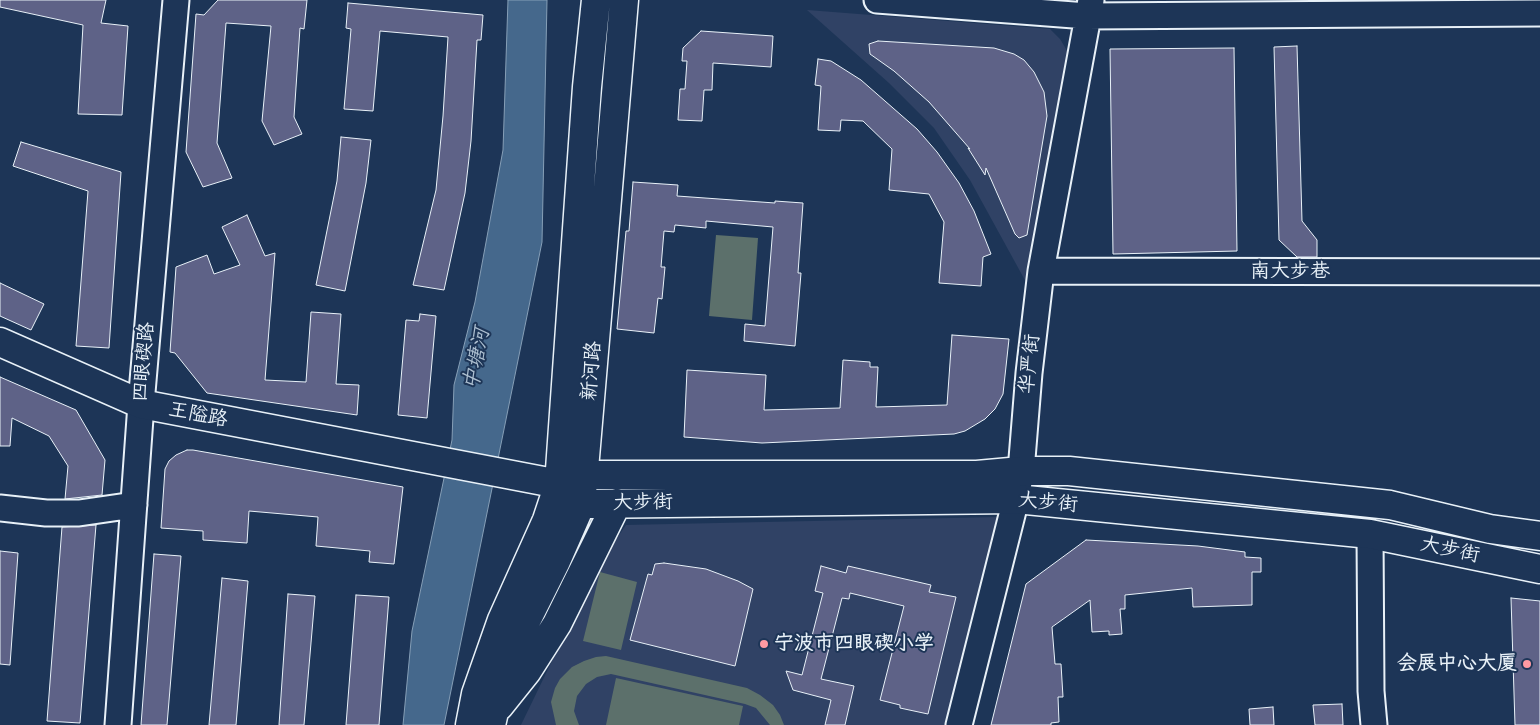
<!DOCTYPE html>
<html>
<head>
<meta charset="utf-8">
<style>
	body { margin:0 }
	canvas { display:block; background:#1d3557 }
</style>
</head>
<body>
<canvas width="1540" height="725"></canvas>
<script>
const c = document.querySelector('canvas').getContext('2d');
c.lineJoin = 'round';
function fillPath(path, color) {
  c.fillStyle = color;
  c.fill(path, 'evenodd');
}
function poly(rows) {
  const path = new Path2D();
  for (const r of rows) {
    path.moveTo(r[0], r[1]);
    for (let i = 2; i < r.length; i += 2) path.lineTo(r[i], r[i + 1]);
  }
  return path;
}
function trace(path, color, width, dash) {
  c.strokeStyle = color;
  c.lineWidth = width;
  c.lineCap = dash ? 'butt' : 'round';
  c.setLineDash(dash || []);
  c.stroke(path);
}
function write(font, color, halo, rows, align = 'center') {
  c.font = font + ' Caveat,"LXGW WenKai TC",sans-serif';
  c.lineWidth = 4;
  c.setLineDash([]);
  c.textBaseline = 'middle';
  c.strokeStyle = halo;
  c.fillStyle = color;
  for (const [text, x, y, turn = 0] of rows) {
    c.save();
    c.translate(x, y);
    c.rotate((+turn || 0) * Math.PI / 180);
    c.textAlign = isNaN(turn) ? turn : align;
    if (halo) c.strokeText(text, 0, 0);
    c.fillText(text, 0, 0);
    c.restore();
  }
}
fillPath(poly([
	[807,10,1050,29,1060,39,1069,54,1032,293,970,180,934,128,889,83],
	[1000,517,947,725,521,725,599,564,626,525]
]), '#304265');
fillPath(poly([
	[716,235,758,238,752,320,709,316],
	[600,572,637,582,621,650,583,641],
	[606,656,747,688,760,695,773,705,780,715,784,725,770,725,756,708,745,704,611,674,597,677,586,684,577,696,574,711,579,725,556,725,551,702,555,688,560,679,572,667,584,661,596,657],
	[616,678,743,706,739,725,606,725]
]), '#5c706b');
const water = poly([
	[508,0,547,0,542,242,444,725,403,725,412,631,452,440,454,385,475,302,503,150,508,0]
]);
fillPath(water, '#45688c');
trace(water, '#869fb7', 1);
const building = poly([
	[0,0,106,0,101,23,128,26,122,115,78,114,83,25,0,7,0,0],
	[218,0,307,0,304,29,300,28,294,117,302,134,274,145,262,121,271,26,226,23,217,143,232,178,203,187,186,152,196,14,204,15,218,0],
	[348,3,483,15,481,40,477,40,471,141,465,193,444,290,413,285,436,190,443,116,448,37,380,31,373,111,344,109,351,29,346,28,348,3],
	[701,31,773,36,771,67,713,63,712,90,704,90,702,121,678,120,680,89,685,89,687,61,682,61,683,48,701,31],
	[878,41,994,48,1014,54,1024,60,1034,72,1044,92,1047,116,1027,235,1019,238,1015,234,986,168,985,175,968,148,970,149,929,102,894,71,870,54,869,44,878,41],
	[1297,46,1302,221,1317,240,1317,257,1297,257,1279,240,1274,47,1297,46],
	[1234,48,1237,251,1113,254,1110,49,1234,48],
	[818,59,831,61,861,80,917,129,937,152,959,183,974,211,991,254,983,257,981,286,939,283,944,222,929,194,889,190,892,149,863,121,841,120,840,131,818,130,821,86,815,85,818,59],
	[341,137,371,140,366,183,345,291,316,285,337,181,341,137],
	[21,142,121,172,109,348,76,346,88,191,13,166,21,142],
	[633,182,678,185,677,196,775,203,775,201,803,203,798,273,801,273,795,346,744,341,745,324,765,326,773,227,706,221,706,228,675,225,674,232,664,231,661,267,665,267,662,299,658,298,654,333,617,329,626,231,629,231,633,182],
	[247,215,265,256,275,253,265,380,306,382,311,312,341,314,336,384,359,385,357,415,207,393,175,353,170,352,176,267,207,255,214,274,240,265,222,227,247,215],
	[0,283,44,304,31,330,0,316,0,283],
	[420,314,436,316,427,418,398,415,406,320,419,321,420,314],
	[952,335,1009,339,1003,394,995,409,985,419,965,431,954,434,762,443,684,437,687,370,766,375,764,410,840,408,843,360,870,362,870,367,878,367,876,407,947,405,952,335],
	[0,377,76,410,105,460,102,495,65,499,68,466,49,436,12,418,10,446,0,446,0,377],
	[187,450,193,450,403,487,394,564,369,562,370,551,316,546,318,517,249,511,247,543,203,540,203,531,161,528,165,469,169,461,176,455,187,450],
	[96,525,80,723,47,721,62,527,96,525],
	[1086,540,1198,546,1245,552,1245,557,1261,558,1261,572,1252,572,1252,605,1193,607,1192,588,1125,595,1125,609,1120,609,1122,634,1109,635,1109,631,1092,632,1090,600,1052,627,1055,664,1061,664,1063,697,1058,697,1059,722,1051,723,1051,725,991,725,1026,584,1086,540],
	[0,551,18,553,10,665,0,664,0,551],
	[154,554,181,556,167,725,141,725,154,554],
	[664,563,706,569,738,581,753,589,735,666,630,640,648,574,652,575,655,564,664,563],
	[821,566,846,573,848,566,931,585,929,592,956,597,928,714,900,708,900,705,880,700,904,606,850,593,849,599,842,598,821,679,854,686,845,725,825,725,831,700,793,690,786,671,802,675,823,593,815,591,821,566],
	[222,578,248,581,236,725,209,725,222,578],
	[288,594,315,596,304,725,279,725,288,594],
	[356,595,389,597,379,725,346,725,356,595],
	[1511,598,1540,601,1540,725,1515,725,1511,598],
	[1342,704,1343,725,1315,725,1313,705,1342,704],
	[1273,707,1274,725,1250,725,1249,709,1273,707]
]);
fillPath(building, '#5e6287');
trace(building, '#e8f1f8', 1);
const minor = poly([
	[877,0,1087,16,1540,13],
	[1041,271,1540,272],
	[0,508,46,513,79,513,134,505],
	[1370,534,1371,691,1374,725],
	[118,725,141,404,176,0],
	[959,725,1016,499,1021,471,1029,373,1041,271,1091,0]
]);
const major = poly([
	[0,342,141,404,559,484,584,475,977,475,1021,471,1069,471,1390,505,1490,529,1540,536],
	[559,484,581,504,1016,499,1370,534,1540,569],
	[499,706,527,671,557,624,617,503],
	[470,725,476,694,502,620,547,520,559,484,587,87,596,0],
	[491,725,502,677,515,643,556,561,581,504,624,0]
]);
trace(minor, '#e8f1f8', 29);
trace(major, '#e8f1f8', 31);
trace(minor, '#1d3557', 25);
trace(major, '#1d3557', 28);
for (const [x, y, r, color] of [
	[764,644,5,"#ff9aa2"],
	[1527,664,5,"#ff9aa2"]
]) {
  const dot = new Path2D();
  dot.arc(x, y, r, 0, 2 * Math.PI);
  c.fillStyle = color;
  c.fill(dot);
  trace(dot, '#1d3557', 2);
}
write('20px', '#e8f1f8', '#1d3557', [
	["南大步巷",1290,272],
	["四眼碶路",144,362,-85],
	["华严街",1030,364,-84],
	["新河路",592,371,-85],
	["王隘路",198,415,11],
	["大步街",643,503,-1],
	["大步街",1048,503,5],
	["大步街",1450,550,12]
]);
write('bold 20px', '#e8f1f8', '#1d3557', [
	["宁波市四眼碶小学",774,644],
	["会展中心大厦",1517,664,"right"]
], 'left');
write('italic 21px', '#afc1d2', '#1d3557', [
	["中塘河",477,359,-79]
]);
</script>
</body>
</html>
